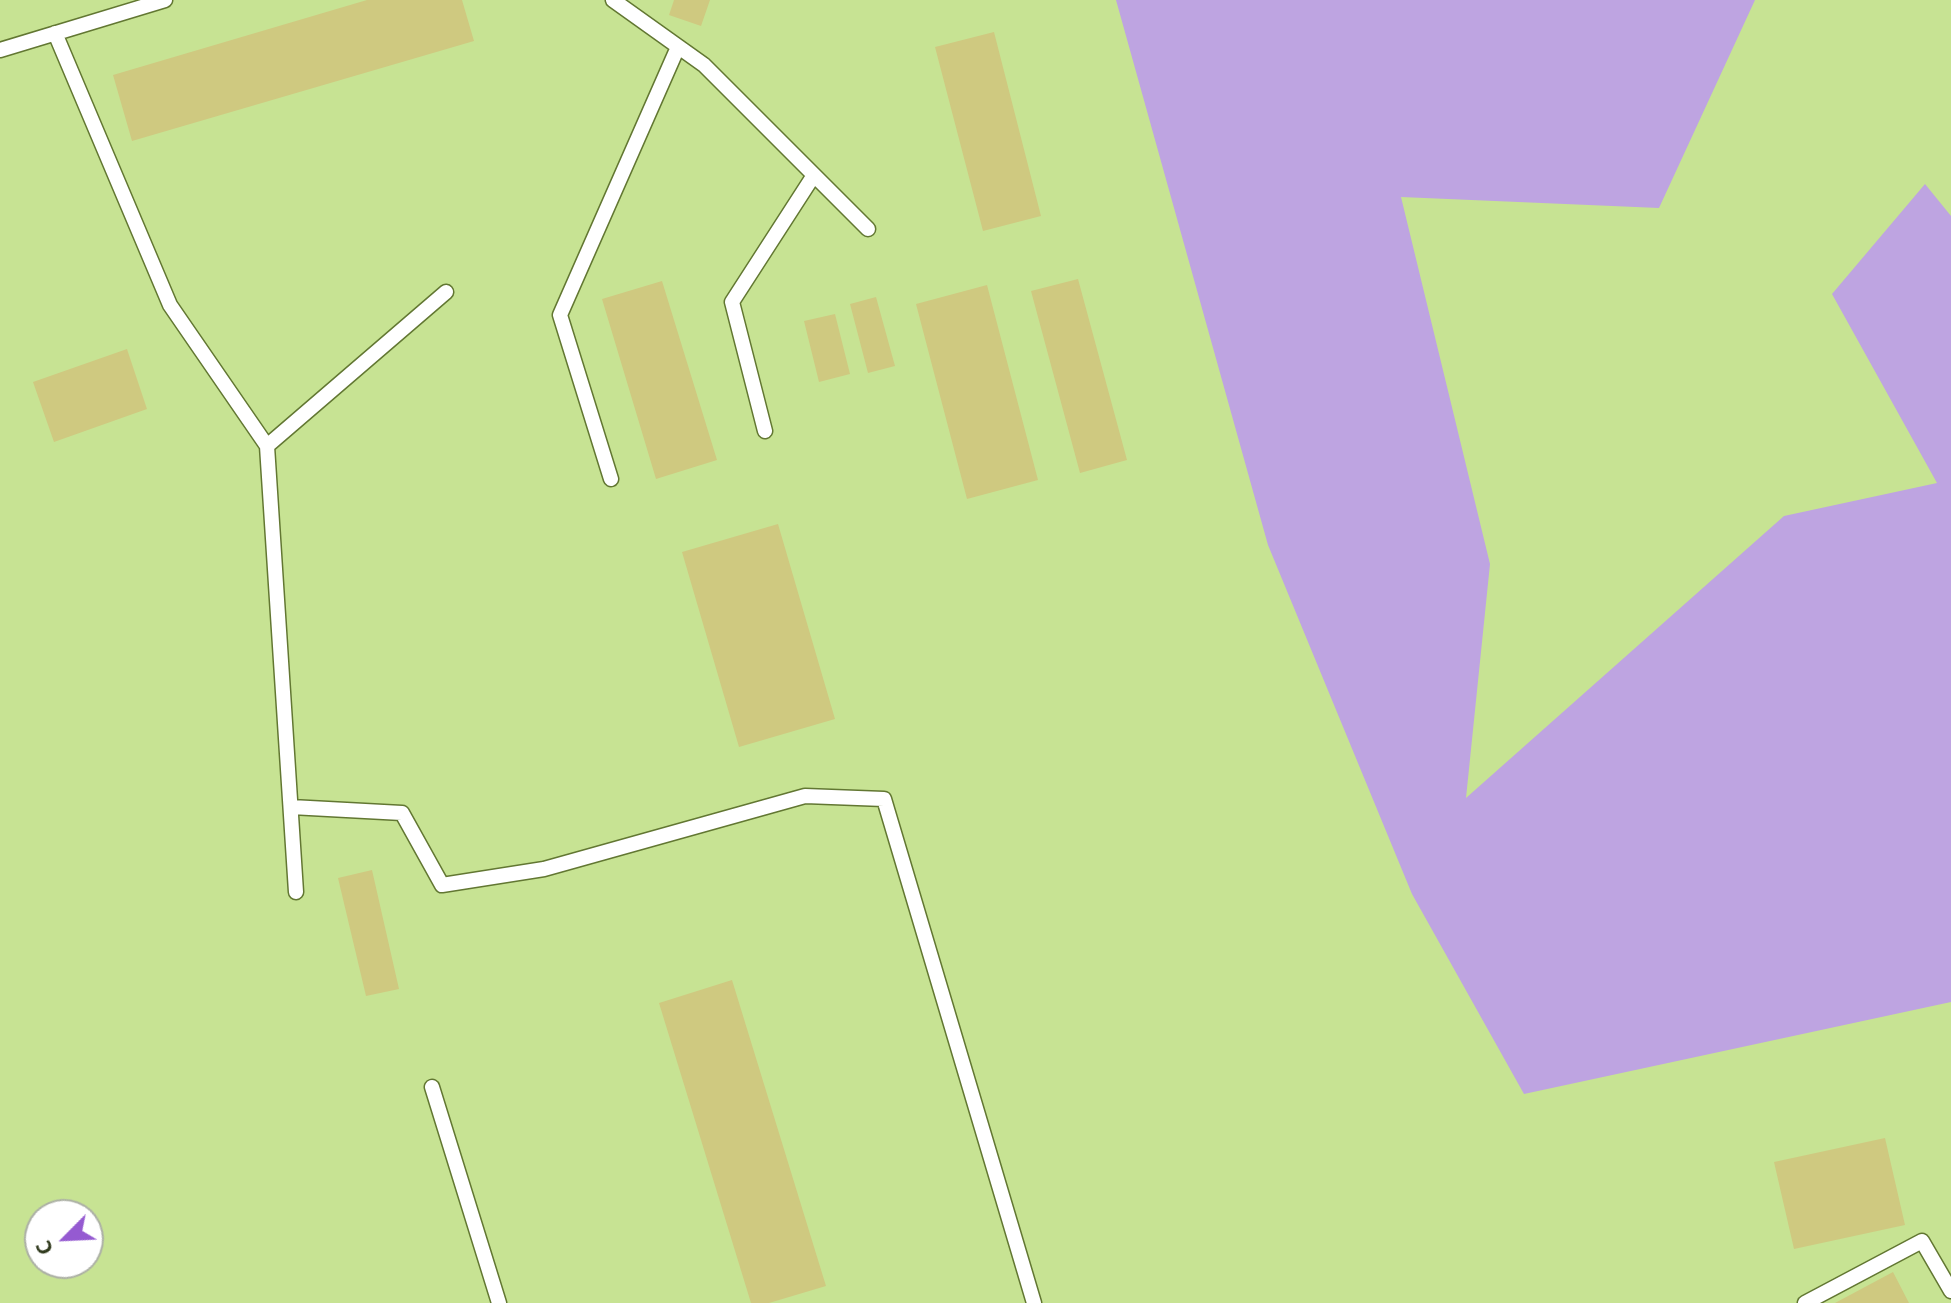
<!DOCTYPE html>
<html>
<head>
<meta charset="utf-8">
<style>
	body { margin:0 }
	#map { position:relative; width:1951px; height:1303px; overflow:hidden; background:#d2eba3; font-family:"PT Sans",sans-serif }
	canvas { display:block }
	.north { position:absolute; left:24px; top:1199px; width:80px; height:80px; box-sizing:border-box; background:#fff; border:2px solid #acb0a5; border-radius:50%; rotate:246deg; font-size:22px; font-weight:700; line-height:32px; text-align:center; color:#303a1d }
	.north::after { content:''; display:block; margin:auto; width:28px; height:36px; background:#955ad1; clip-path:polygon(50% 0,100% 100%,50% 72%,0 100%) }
</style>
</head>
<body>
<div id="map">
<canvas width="1951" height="1303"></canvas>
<div class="north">С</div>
</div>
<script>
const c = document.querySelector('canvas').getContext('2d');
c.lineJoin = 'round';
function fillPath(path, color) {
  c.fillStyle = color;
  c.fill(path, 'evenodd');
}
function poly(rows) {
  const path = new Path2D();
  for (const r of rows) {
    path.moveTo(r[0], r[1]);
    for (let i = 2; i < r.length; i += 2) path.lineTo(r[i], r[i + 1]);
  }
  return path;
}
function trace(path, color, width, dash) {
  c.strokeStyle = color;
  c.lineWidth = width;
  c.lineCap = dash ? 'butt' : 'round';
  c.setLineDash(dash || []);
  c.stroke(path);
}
fillPath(poly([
	[0,0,1951,0,1951,1303,0,1303],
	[40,1215,88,1215,88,1263,40,1263]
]), '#c7e393');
fillPath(poly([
	[1116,0,1755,0,1659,208,1401,197,1490,564,1466,798,1784,516,1937,483,1832,294,1925,184,1951,216,1951,1002,1524,1094,1412,894,1268,545]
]), '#bea4e1');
fillPath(poly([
	[367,0,462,0,474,41,132,141,113,75],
	[674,0,710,0,701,26,669,15],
	[994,32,1041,216,983,231,935,47],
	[1078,279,1127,460,1080,473,1031,291],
	[662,281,717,460,656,479,602,299],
	[987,285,1038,480,967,499,916,304],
	[876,297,895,366,868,373,850,304],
	[835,314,850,374,819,382,804,321],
	[127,349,147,409,54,442,33,382],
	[778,524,835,719,739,747,682,552],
	[372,870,399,989,366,996,338,878],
	[732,980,826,1286,769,1303,751,1303,659,1003],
	[1885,1138,1905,1225,1794,1249,1774,1162],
	[1893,1272,1909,1303,1835,1303]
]), '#cfc980');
const lane = poly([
	[613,0,704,65,868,229],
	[55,33,170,305,267,446,296,892],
	[0,50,165,0],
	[765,431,732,302,814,175],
	[267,446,446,292],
	[611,479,560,315,678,47],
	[291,807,402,813,442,885,544,869,805,796,884,799,1034,1303],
	[432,1087,499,1303],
	[1805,1303,1922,1241,1951,1291]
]);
trace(lane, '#627732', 17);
trace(lane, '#fff', 14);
</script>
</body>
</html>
